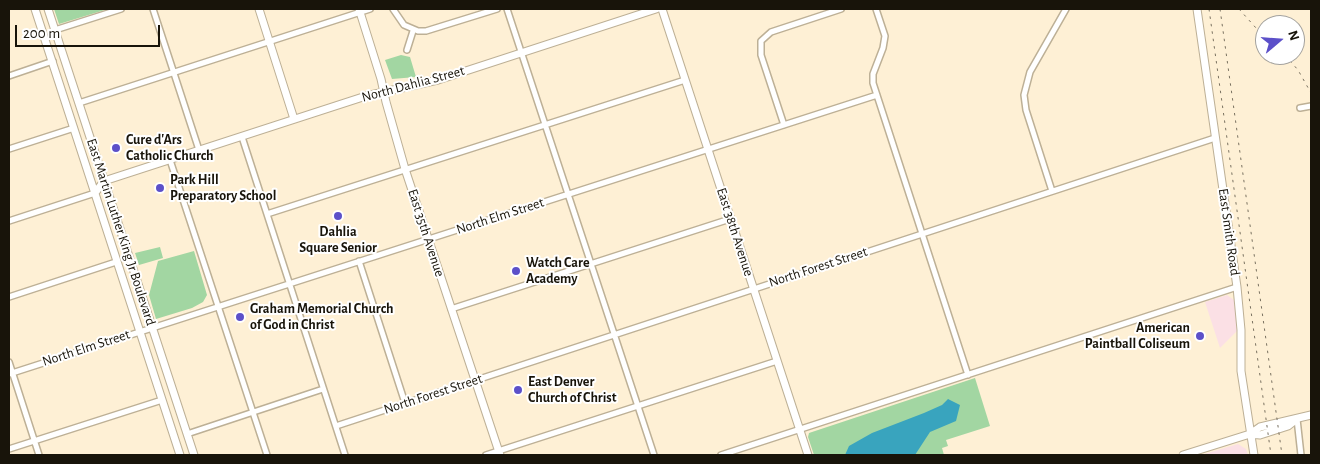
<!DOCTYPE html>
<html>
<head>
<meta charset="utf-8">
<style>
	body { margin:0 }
	#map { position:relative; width:1320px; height:464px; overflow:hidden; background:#fef0d5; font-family:"Alegreya Sans",sans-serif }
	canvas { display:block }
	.frame { position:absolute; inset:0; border:10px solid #18140a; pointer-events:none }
	.north { position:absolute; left:1255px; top:15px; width:50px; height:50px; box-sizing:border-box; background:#fff; border:1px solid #a3a19d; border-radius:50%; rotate:72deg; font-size:14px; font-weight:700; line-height:20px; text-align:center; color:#18140a }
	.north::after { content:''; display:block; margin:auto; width:18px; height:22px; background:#5c50c9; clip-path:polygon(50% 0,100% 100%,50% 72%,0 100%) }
	.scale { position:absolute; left:15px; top:25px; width:145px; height:22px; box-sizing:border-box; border:2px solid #18140a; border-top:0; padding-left:6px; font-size:15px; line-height:18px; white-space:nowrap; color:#18140a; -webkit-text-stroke:4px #fff; paint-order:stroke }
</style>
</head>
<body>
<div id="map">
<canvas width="1320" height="464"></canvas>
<div class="frame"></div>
<div class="north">N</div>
<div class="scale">200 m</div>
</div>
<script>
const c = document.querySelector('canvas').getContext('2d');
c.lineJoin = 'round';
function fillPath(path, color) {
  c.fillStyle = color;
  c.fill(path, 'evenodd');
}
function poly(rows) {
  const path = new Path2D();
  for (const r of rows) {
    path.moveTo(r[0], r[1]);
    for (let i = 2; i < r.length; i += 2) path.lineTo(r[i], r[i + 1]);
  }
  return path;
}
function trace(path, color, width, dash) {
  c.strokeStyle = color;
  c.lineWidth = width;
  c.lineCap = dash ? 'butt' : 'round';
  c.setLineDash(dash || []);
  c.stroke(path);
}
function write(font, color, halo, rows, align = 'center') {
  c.font = font + ' "Alegreya Sans",sans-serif';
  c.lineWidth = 4;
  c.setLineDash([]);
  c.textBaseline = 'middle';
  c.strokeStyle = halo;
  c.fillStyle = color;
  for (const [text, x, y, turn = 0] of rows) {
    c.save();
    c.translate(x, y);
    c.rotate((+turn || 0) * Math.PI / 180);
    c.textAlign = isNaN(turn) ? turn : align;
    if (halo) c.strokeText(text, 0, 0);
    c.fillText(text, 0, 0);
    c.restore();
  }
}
fillPath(poly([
	[1227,295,1234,300,1237,331,1220,348,1205,302],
	[1238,444,1246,449,1248,455,1201,455]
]), '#fbe0e5');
fillPath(poly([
	[54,9,108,9,59,24],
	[401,55,410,57,416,77,392,79,385,60],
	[160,247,163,258,139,265,135,253],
	[194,251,207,295,203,302,192,308,156,319,149,295,158,261],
	[975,378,990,426,946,440,948,446,942,448,944,455,814,455,808,437,809,433]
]), '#a2d6a2');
fillPath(poly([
	[948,399,960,405,956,421,930,432,915,455,845,455,849,446,872,433,924,413,942,405]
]), '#39a4be');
const street = poly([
	[153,9,199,150],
	[393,9,404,25,418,31,426,31,497,9],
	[507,9,654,455],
	[876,9,885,36,883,48,873,74,873,83,968,375],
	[55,30,121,9],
	[407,50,413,31],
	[9,76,53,61],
	[79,103,370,9],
	[1300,108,1311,106],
	[784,125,761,55,761,41,771,32,841,9],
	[242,137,345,455],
	[9,149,74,128],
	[170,160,267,455],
	[1052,191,1026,110,1024,95,1030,72,1066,9],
	[267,214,685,80],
	[9,221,95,193],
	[359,261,405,403],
	[9,297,116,262],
	[451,309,730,219],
	[9,362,39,455],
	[9,374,877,95],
	[1297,419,1301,455],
	[336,426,1215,138],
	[187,434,323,389],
	[9,449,162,400],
	[486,455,777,361],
	[721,455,1237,287]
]);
const secondary = poly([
	[35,9,180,455],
	[48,9,194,455],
	[259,9,294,119],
	[359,9,381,79,386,102,405,169,500,455],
	[662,9,808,455],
	[1197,9,1237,287,1241,330,1241,371,1254,455],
	[95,193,104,181,366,96,438,80,656,9],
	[1250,434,1260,435,1288,426,1297,419],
	[1183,455,1250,434,1260,427,1311,415]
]);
trace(street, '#bdb096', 8);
trace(secondary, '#bdb096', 9);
trace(street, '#fff', 5);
trace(secondary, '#fff', 7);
trace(poly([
	[1209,9,1271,455],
	[1220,9,1282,455],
	[1239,9,1265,38],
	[1285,55,1298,70,1311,93]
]), '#78705f', 1, [2.5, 5]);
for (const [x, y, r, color] of [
	[116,148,5,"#5c50c9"],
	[160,188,5,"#5c50c9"],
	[338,216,5,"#5c50c9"],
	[516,271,5,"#5c50c9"],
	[240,317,5,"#5c50c9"],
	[1200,336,5,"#5c50c9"],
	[518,390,5,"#5c50c9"]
]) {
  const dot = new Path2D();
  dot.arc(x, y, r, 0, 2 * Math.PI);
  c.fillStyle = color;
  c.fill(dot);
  trace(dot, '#fff', 2);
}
write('14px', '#18140a', '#fff', [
	["North Dahlia Street",413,84,-15],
	["North Elm Street",500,216,-18],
	["East Martin Luther King Jr Boulevard",121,232,72],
	["East 38th Avenue",735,232,72],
	["East Smith Road",1229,232,82],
	["East 35th Avenue",426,233,72],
	["North Forest Street",818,267,-18],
	["North Elm Street",86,348,-18],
	["North Forest Street",433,394,-18]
]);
write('bold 14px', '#18140a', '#fff', [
	["Cure d'Ars",126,140],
	["Catholic Church",126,156],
	["Park Hill",170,180],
	["Preparatory School",170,196],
	["Dahlia",338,232,"center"],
	["Square Senior",338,248,"center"],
	["Watch Care",526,263],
	["Academy",526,279],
	["Graham Memorial Church",250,309],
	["of God in Christ",250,325],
	["American",1190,328,"right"],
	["Paintball Coliseum",1190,344,"right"],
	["East Denver",528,382],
	["Church of Christ",528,398]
], 'left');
</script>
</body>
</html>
